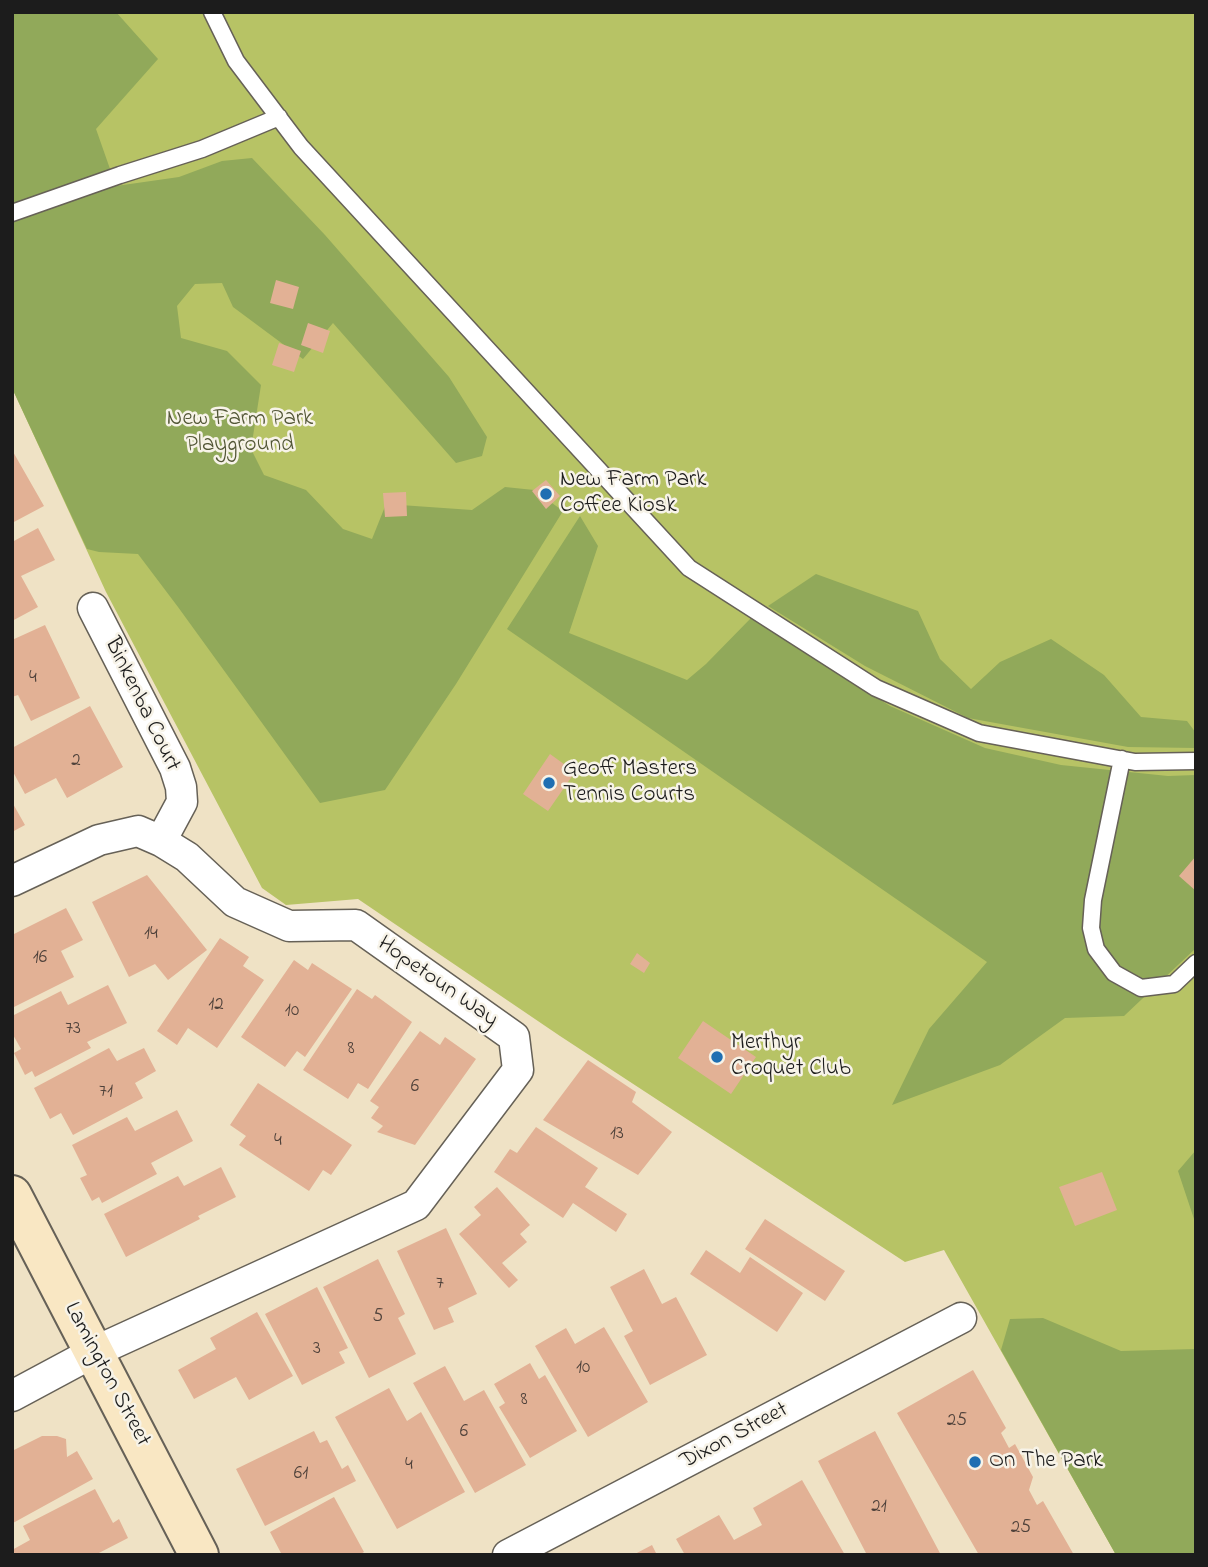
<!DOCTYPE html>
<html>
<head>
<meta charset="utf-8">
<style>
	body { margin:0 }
	#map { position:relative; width:1208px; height:1567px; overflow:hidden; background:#efe2c5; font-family:"Indie Flower",sans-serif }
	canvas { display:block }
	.frame { position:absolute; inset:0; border:14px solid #1c1c1c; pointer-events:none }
</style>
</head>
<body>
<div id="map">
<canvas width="1208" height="1567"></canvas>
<div class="frame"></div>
</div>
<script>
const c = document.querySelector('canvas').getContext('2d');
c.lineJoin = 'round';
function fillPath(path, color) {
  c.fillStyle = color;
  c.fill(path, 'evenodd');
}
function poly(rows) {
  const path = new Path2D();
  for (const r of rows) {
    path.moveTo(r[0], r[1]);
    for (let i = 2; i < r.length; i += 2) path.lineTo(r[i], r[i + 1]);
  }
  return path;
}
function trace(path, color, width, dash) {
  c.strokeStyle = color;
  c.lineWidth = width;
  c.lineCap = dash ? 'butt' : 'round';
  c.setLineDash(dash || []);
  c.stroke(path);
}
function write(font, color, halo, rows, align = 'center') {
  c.font = font + ' "Indie Flower",sans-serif';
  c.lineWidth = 5;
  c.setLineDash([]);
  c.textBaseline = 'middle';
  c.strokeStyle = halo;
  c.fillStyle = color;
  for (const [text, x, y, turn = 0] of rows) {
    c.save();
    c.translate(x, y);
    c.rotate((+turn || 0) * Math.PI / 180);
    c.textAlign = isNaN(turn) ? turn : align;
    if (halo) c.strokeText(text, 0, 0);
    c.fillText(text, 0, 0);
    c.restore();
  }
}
fillPath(poly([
	[12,12,1196,12,1196,1555,1116,1555,944,1250,905,1262,560,1036,358,899,286,905,262,888,106,592,12,388]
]), '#b7c365');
fillPath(poly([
	[12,12,116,12,158,59,96,129,116,186,179,177,222,161,252,158,325,235,449,377,487,437,482,456,456,463,333,323,303,359,233,307,222,283,195,284,177,306,181,338,227,351,261,385,251,449,264,475,306,490,343,529,372,539,386,504,472,510,505,487,534,490,563,511,456,684,385,790,320,803,178,607,138,554,99,552,87,549,12,388],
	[580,516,598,546,569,633,687,680,706,664,751,618,890,706,985,748,1061,765,1168,776,1196,775,1196,948,1124,1016,1065,1018,1000,1065,892,1105,929,1029,987,962,507,629],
	[816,574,918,611,940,659,971,689,1000,662,1051,639,1104,675,1141,717,1187,721,1196,733,1196,748,1128,747,968,718,865,666,768,606],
	[1196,1150,1196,1225,1178,1171],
	[1043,1318,1121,1351,1196,1349,1196,1555,1116,1555,1001,1350,1010,1319]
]), '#91a95a');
fillPath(poly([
	[276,280,299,287,293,309,270,303],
	[308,323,330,331,323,353,301,345],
	[279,343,301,351,294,372,272,365],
	[12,450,44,506,12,523],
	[546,480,560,496,546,509,532,491],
	[406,492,407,516,385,517,383,493],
	[38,528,55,560,21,576,38,607,12,621,12,542],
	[45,625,80,698,31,721,18,695,12,697,12,640],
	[90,706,123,767,67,798,56,778,25,794,12,770,12,748],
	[550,754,575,772,548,811,523,794],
	[12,802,25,825,12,832],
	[1196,856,1196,891,1179,876],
	[147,875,207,950,168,980,155,964,129,977,92,902],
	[66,908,83,940,61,951,74,977,12,1008,12,935],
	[220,938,249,957,243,966,264,980,217,1048,188,1028,177,1045,157,1031],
	[637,953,650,963,644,973,630,964],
	[294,960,308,970,312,963,352,989,305,1057,297,1051,285,1067,241,1037],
	[108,985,127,1023,87,1042,91,1048,35,1077,32,1071,25,1075,14,1053,21,1049,12,1033,12,1016,61,991,68,1005],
	[357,989,372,999,375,995,412,1022,368,1089,358,1083,348,1099,303,1070],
	[703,1021,756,1057,731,1094,678,1058],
	[420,1031,440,1045,445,1037,476,1059,415,1145,377,1132,383,1126,371,1118,379,1107,370,1101],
	[109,1048,117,1061,144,1048,156,1071,135,1083,143,1098,73,1135,61,1113,50,1119,34,1088],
	[588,1060,636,1092,632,1102,672,1132,638,1175,543,1120],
	[258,1083,352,1145,331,1175,323,1170,309,1191,239,1145,246,1136,230,1125],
	[177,1110,193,1141,151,1163,157,1174,102,1203,99,1197,92,1201,80,1178,87,1175,72,1145,127,1117,135,1131],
	[536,1127,598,1168,585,1187,627,1214,616,1232,573,1203,563,1218,494,1172,510,1149,517,1153],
	[221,1167,236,1197,198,1216,200,1219,126,1257,104,1214,178,1176,184,1186],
	[1102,1172,1117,1210,1075,1226,1059,1187],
	[497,1187,530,1225,520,1234,527,1242,502,1263,518,1280,509,1288,459,1234,481,1215,474,1207],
	[765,1219,845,1271,825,1301,745,1249],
	[446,1228,477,1294,448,1308,454,1322,434,1330,397,1251],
	[706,1250,740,1273,750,1257,803,1293,777,1332,690,1274],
	[378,1259,405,1314,398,1318,416,1354,369,1378,323,1287],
	[644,1269,662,1304,676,1297,707,1355,650,1385,624,1336,633,1331,610,1287],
	[317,1287,348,1348,339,1352,345,1363,302,1385,265,1314],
	[257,1312,293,1376,249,1400,236,1377,194,1399,178,1370,216,1349,210,1338],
	[604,1327,648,1402,588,1437,535,1346,566,1328,575,1344],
	[530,1363,539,1379,545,1375,577,1431,530,1458,499,1407,505,1403,494,1384],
	[445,1366,464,1401,484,1390,526,1465,475,1493,413,1383],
	[973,1370,1006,1428,1001,1433,1009,1448,1015,1444,1033,1477,1029,1490,1037,1505,1043,1501,1074,1555,979,1555,897,1413],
	[389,1388,407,1421,421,1412,465,1492,397,1529,335,1417],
	[314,1431,320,1443,327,1440,342,1469,348,1465,356,1481,265,1526,236,1469],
	[875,1431,941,1555,867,1555,818,1461],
	[42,1436,57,1436,66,1439,67,1457,77,1451,93,1479,13,1523,12,1451],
	[802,1480,845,1555,685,1555,676,1539,719,1515,734,1540,762,1525,753,1508],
	[95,1489,113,1523,119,1519,128,1538,95,1555,12,1555,12,1550,30,1540,23,1526],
	[334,1497,364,1552,359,1555,282,1555,270,1532],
	[652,1545,657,1555,633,1555]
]), '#e2b195');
const lane = poly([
	[212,12,236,61,301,147,689,568,876,688,979,733,1135,762,1196,761],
	[12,213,120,175,202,149,279,117],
	[1122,759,1093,900,1091,928,1096,949,1114,973,1141,988,1174,984,1196,963]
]);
const street = poly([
	[93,608,175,768,181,787,182,802,161,841],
	[12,881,99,840,138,831,161,841,187,857,235,902,289,926,356,925,514,1037,518,1070,416,1205,94,1352,12,1396],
	[508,1555,961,1318]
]);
const secondary = poly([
	[12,1195,199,1555]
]);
trace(lane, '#666157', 19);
trace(street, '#666157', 33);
trace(secondary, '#666157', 42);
trace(lane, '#fff', 16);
trace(street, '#fff', 30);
trace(secondary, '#f9e7c3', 38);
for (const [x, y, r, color] of [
	[546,494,7,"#1f6fb2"],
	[549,783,7,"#1f6fb2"],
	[717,1057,7,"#1f6fb2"],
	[975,1462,7,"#1f6fb2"]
]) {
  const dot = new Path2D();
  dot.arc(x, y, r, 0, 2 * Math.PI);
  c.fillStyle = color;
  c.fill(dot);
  trace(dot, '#f7f3e8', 2.5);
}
write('19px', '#4e413a', null, [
	["4",33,679],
	["2",76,762],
	["14",151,935],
	["16",40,959],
	["12",216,1006],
	["10",292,1012],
	["73",73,1030],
	["8",351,1050],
	["6",415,1088],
	["71",106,1093],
	["13",617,1135],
	["4",278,1142],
	["7",440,1285],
	["5",378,1318],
	["3",317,1350],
	["10",583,1369],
	["8",524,1401],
	["25",957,1422],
	["6",464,1433],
	["4",409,1466],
	["61",301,1475],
	["21",879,1508],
	["25",1021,1529]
]);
write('23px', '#525636', '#f7f3e8', [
	["New Farm Park",240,420],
	["Playground",240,446]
]);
write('23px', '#1c1c1c', '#f7f3e8', [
	["New Farm Park",560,481],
	["Coffee Kiosk",560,507],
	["Geoff Masters",563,770],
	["Tennis Courts",563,796],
	["Merthyr",731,1044],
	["Croquet Club",731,1070],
	["On The Park",989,1462]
], 'left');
write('23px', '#1c1c1c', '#f7f3e8', [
	["Binkenba Court",141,705,64],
	["Hopetoun Way",437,983,35],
	["Lamington Street",106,1375,62],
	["Dixon Street",735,1437,-28]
]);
</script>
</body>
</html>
